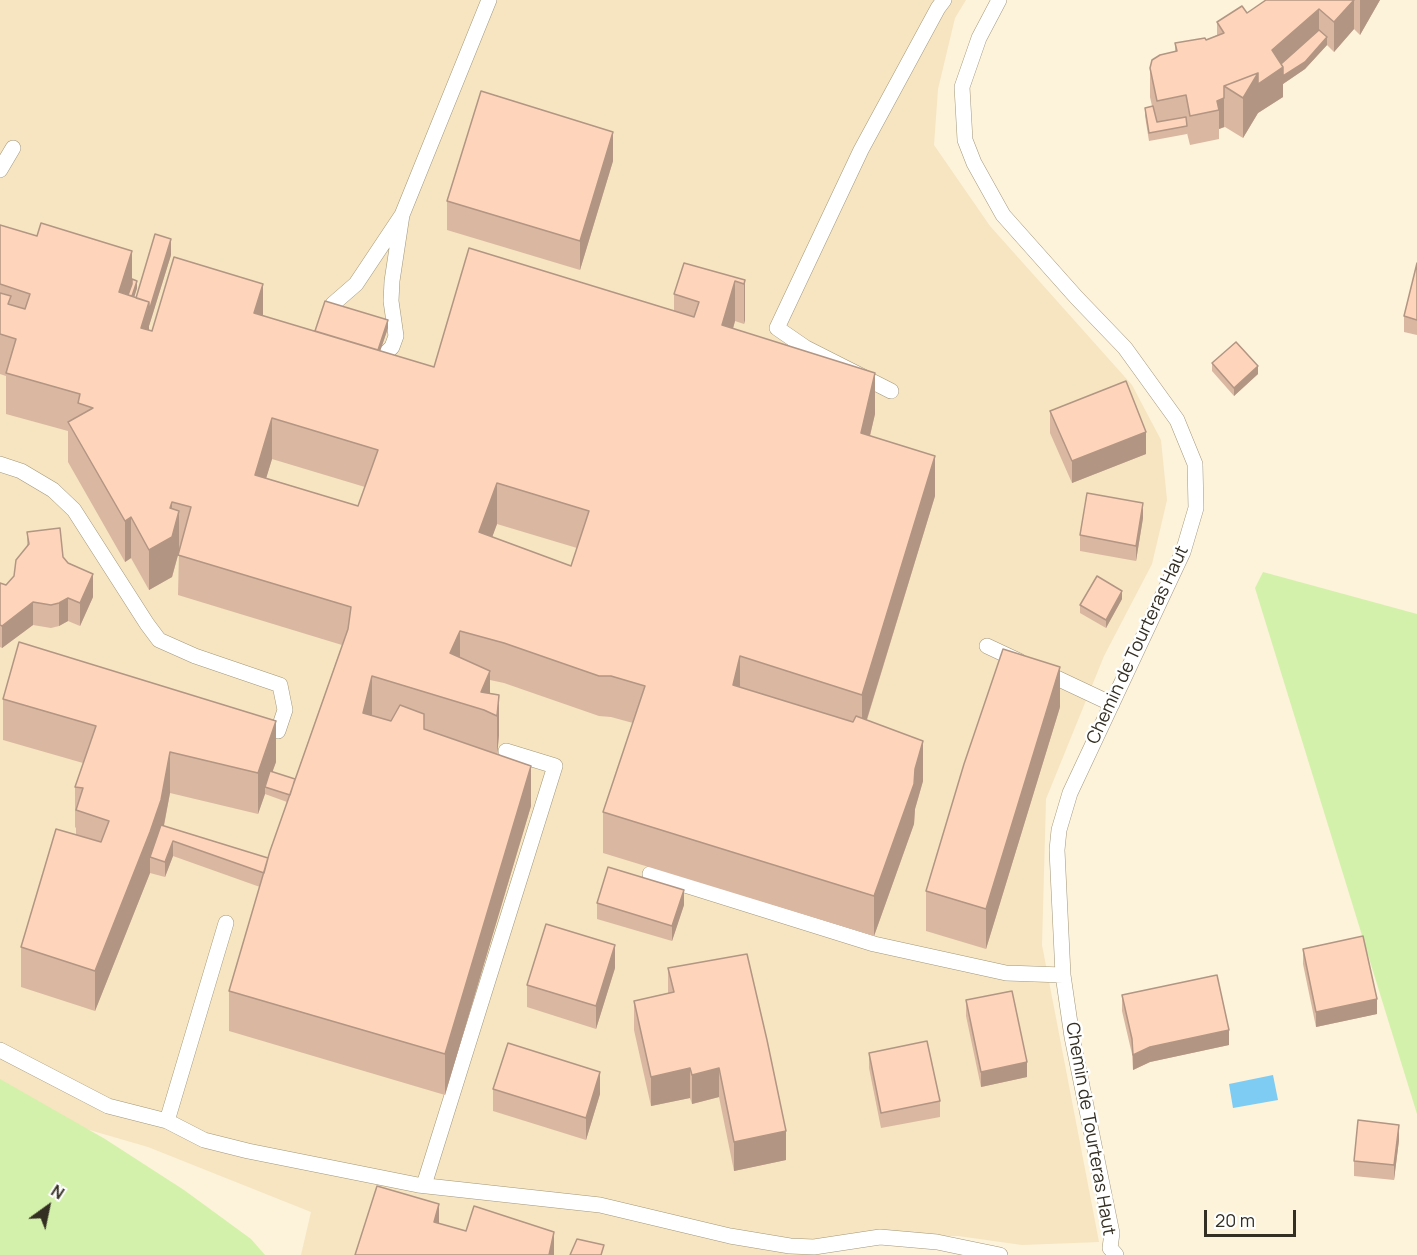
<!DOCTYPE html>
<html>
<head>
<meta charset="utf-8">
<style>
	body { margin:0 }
	#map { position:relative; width:1417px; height:1255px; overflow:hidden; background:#fdf2da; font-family:Manrope,sans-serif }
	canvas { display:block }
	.north { position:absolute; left:18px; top:1177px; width:60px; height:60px; -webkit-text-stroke:4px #fff; paint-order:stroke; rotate:33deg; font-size:16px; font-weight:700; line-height:24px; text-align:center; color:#342f23 }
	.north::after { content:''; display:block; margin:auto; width:21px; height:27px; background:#342f23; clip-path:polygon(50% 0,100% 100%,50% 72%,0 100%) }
	.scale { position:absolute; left:1204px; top:1210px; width:92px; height:27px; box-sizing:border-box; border:3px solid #342f23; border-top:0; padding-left:8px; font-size:18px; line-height:21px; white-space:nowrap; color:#342f23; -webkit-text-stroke:4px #fff; paint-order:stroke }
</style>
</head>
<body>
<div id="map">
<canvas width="1417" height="1255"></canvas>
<div class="north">N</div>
<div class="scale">20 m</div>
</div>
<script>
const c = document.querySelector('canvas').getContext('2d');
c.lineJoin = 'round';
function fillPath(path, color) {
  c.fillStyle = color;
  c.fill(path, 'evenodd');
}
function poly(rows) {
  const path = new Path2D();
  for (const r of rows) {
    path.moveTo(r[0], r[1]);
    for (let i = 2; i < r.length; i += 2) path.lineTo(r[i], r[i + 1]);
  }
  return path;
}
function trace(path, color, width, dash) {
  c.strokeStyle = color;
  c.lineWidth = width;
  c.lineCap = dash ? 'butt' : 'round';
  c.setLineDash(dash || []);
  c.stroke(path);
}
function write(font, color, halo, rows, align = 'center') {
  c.font = font + ' Manrope,sans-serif';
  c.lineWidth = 5;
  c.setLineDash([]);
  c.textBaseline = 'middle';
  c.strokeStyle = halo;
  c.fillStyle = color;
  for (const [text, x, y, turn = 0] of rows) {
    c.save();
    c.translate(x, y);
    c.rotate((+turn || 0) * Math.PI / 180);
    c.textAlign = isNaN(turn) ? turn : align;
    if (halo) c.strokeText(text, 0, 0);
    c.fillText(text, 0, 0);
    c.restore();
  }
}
fillPath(poly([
	[0,0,966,0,955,18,938,89,934,145,990,226,1132,385,1161,440,1167,500,1152,564,1104,656,1046,799,1042,945,1099,1242,1022,1245,958,1236,881,1237,819,1255,301,1255,311,1212,148,1147,0,1104]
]), '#f6e5c0');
fillPath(poly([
	[1263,572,1417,614,1417,1114,1255,588],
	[0,1079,105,1139,184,1190,251,1239,265,1255,0,1255]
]), '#d4f1ac');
fillPath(poly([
	[1273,1075,1278,1100,1233,1108,1229,1084]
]), '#7eccf4');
const service = poly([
	[999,0,979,38,962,87,965,140,974,163,1003,215,1076,297,1125,348,1177,420,1195,464,1196,508,1183,552,1070,793,1059,830,1057,850,1063,975,1072,1037,1112,1233,1110,1248,1116,1255],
	[0,170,13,148],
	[327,321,333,304,356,284,402,215,489,0],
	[370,357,377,358,385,354,392,347,396,336,391,301,392,281,402,215],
	[891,391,806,348,777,328,861,150,938,8,944,0],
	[0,464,21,471,53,490,74,510,147,624,159,640,195,656,280,685,285,710,278,731],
	[987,646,1019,661],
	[1044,672,1112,704],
	[650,874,874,944,1006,973,1063,975],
	[0,1050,108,1106,167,1121,204,1140,248,1151,418,1185,600,1205,730,1236,790,1246,814,1247,880,1237,937,1242,1000,1255],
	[167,1121,226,923],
	[424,1185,555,766,506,751]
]);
trace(service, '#a3977b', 16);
trace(service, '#fff', 15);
fillPath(poly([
	[1266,0,1380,0,1360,35,1354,29,1334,52,1327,45,1305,69,1283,84,1283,97,1258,113,1243,138,1225,127,1219,129,1219,139,1190,145,1187,133,1187,134,1149,141,1145,116,1145,108,1152,106,1150,97,1150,68,1175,52,1175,43,1206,40,1217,35,1217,22,1247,13],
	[613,161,580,270,447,230,447,201],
	[0,225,132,279,137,288,134,297,136,298,171,255,149,326,149,330,152,331,263,316,315,331,388,328,380,351,434,367,674,311,674,294,684,263,745,280,745,320,744,324,735,321,733,329,875,414,870,436,935,496,867,720,923,781,915,809,914,824,874,936,603,853,603,812,633,723,611,717,599,716,504,683,490,680,490,693,499,695,499,735,497,754,531,806,445,1095,229,1031,229,991,260,887,173,856,165,877,150,873,95,1011,21,987,21,947,76,835,76,828,75,827,75,787,83,763,3,740,3,699,276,762,272,772,295,779,342,645,178,595,179,552,172,577,149,590,131,558,125,562,68,462,68,431,6,414,6,376,0,374],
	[272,459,365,487,358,506,266,478],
	[497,524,577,548,571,566,492,537],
	[170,793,258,814,265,794,287,802,268,858,164,826],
	[1417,263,1417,335,1404,332,1404,316],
	[1212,363,1258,374,1234,396,1212,371],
	[1050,411,1146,454,1072,483,1050,433],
	[1143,518,1136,561,1080,551,1080,535],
	[27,532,63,557,93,597,80,626,68,621,59,626,51,628,33,625,2,648,0,647,0,583,6,585,14,576,27,546],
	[1122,599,1106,628,1080,613,1080,605],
	[1060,707,986,949,926,931,926,891],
	[597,903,684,905,672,941,597,919],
	[1303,949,1377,1014,1316,1027,1303,964],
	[615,968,596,1029,527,1007,527,985],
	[668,968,786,1160,734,1171,719,1097,692,1104,690,1098,651,1106,634,1030,634,1001,668,993],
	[1122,995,1229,1045,1150,1062,1133,1070,1132,1054,1122,1011],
	[966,1000,1027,1077,981,1087,966,1016],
	[869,1053,940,1101,940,1117,881,1128,869,1068],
	[493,1089,600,1094,586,1140,493,1111],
	[1399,1140,1394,1180,1354,1176,1354,1161]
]), '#dab7a1');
fillPath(poly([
	[1354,0,1354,29,1334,52,1334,22],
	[1360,0,1380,0,1360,35],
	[1319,9,1319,38,1327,37,1327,45,1305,69,1283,84,1283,97,1258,113,1243,138,1243,98,1272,50],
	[1224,98,1224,127,1219,129,1219,110,1217,101],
	[613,132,613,161,580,270,580,241],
	[171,239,171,255,149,326,149,342,141,328],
	[132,251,132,291,121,326,119,292],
	[745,280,745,320,744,324,744,284],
	[137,281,137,288,123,334,123,326],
	[735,281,735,321,722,366,722,325],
	[263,284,263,324,254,313],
	[388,320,388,328,371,378,371,370],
	[1258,366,1258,374,1234,396,1234,388],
	[875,373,875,414,861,473,861,433],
	[272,418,272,459,255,515,255,475],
	[1146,432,1146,454,1072,483,1072,461],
	[935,456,935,496,862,735,862,695],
	[497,483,497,524,479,573,479,532],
	[172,502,172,535,179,511,179,551,172,577,149,590,149,550,170,508],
	[1143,503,1143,518,1136,561,1136,546],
	[131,517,131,558,125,562,125,521],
	[93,574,93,597,80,626,80,603],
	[1122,591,1122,599,1106,628,1106,620],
	[68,598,68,621,59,626,59,603],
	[33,602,33,625,2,648,2,626],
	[460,631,460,671,450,653],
	[740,656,740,697,733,685],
	[1060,667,1060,707,986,949,986,909],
	[490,671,490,711,481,692],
	[372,676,372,717,363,713],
	[499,695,499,735,497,757,497,716],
	[276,721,276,762,267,787,265,787,265,794,258,814,258,773],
	[923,741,923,781,915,809,914,824,874,936,874,896],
	[170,752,170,793,161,840,150,857,150,873,95,1011,95,971],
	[531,766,531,806,445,1095,445,1054],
	[173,841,173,856,165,877,165,862],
	[684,890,684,905,672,941,672,926],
	[615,945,615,968,596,1029,596,1006],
	[1377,999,1377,1014,1316,1027,1316,1012],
	[1229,1030,1229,1045,1150,1062,1133,1070,1133,1055,1150,1047],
	[1027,1062,1027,1077,981,1087,981,1072],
	[690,1068,690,1098,651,1106,651,1077],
	[719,1068,719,1097,692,1104,692,1075],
	[600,1072,600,1094,586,1140,586,1118],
	[1399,1125,1399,1140,1394,1180,1394,1165],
	[786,1131,786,1160,734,1171,734,1142],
	[439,1204,439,1244,434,1222],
	[554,1232,554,1255,549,1255]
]), '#b29583');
const building = poly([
	[1266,0,1354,0,1334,22,1319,9,1272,50,1283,67,1258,84,1258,73,1224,86,1224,98,1217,101,1219,110,1190,116,1186,95,1157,101,1150,68,1152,60,1160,55,1177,51,1175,43,1205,38,1206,40,1224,33,1217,22,1242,6,1247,13,1266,0],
	[1319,30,1327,37,1305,62,1283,76,1283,67,1281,64,1319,30],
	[1258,73,1243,98,1224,86,1258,73],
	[481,91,613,132,580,241,447,201,481,91],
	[1153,106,1157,122,1186,117,1187,126,1149,133,1145,108,1153,106],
	[41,223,132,251,119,292,149,302,141,328,152,331,174,257,263,284,254,313,434,367,469,248,694,317,699,302,674,294,684,263,745,280,744,284,735,281,722,325,875,373,861,433,935,456,862,695,740,656,733,685,853,722,856,716,923,741,915,769,914,784,874,896,603,812,645,686,611,676,599,676,504,643,460,631,450,653,490,671,481,692,499,695,497,716,484,710,372,676,363,713,391,721,400,705,424,714,424,729,531,766,445,1054,229,991,270,851,348,629,351,607,178,555,191,507,172,502,170,508,179,511,172,537,149,550,131,517,125,521,68,422,93,408,78,403,80,394,6,373,16,339,0,334,0,293,11,296,8,304,25,309,30,294,0,284,0,225,37,236,41,223],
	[272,418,378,450,358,506,255,475,272,418],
	[497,483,589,511,571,566,479,532,497,483],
	[155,234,171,239,149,311,149,302,136,298,155,234],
	[1417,263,1417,320,1404,316,1417,263],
	[132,279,137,281,132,296,128,295,132,284,132,279],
	[325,301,388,320,378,350,315,331,325,301],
	[1236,342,1258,366,1234,388,1212,363,1236,342],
	[1126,381,1146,432,1072,461,1050,411,1126,381],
	[1087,493,1143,503,1136,546,1080,535,1087,493],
	[60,528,63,557,68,563,93,574,80,603,68,598,59,603,51,605,33,602,2,626,0,625,0,583,6,585,14,576,16,560,29,544,27,532,60,528],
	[1097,576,1122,591,1106,620,1080,605,1097,576],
	[19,642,276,721,258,773,170,752,161,800,150,832,95,971,21,947,56,829,101,842,109,821,76,810,83,788,75,787,96,726,3,699,19,642],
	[1003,649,1060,667,986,909,926,891,964,764,1003,649],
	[270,771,295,779,290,795,265,787,270,771],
	[161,825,268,858,264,873,173,841,165,862,150,857,161,825],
	[608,867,684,890,672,926,597,903,608,867],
	[546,924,615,945,596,1006,527,985,546,924],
	[1363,936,1377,999,1316,1012,1303,949,1363,936],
	[747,954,767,1040,786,1131,734,1142,719,1068,692,1075,690,1068,651,1077,634,1001,674,992,668,968,747,954],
	[1217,975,1229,1030,1150,1047,1133,1055,1132,1039,1122,995,1217,975],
	[1012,991,1027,1062,981,1072,966,1000,1012,991],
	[927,1041,940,1101,881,1113,869,1053,927,1041],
	[508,1043,600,1072,586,1118,493,1089,508,1043],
	[1358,1120,1399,1125,1394,1165,1354,1161,1358,1120],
	[377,1186,439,1204,434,1222,466,1231,474,1206,554,1232,549,1255,355,1255,377,1186],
	[577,1239,604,1245,601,1255,570,1255,577,1239]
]);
fillPath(building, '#fed5bb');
trace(building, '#b29583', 1.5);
write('18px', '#342f23', '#fff', [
	["Chemin de Tourteras Haut",1138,645,-65],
	["Chemin de Tourteras Haut",1090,1129,80]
]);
</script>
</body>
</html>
